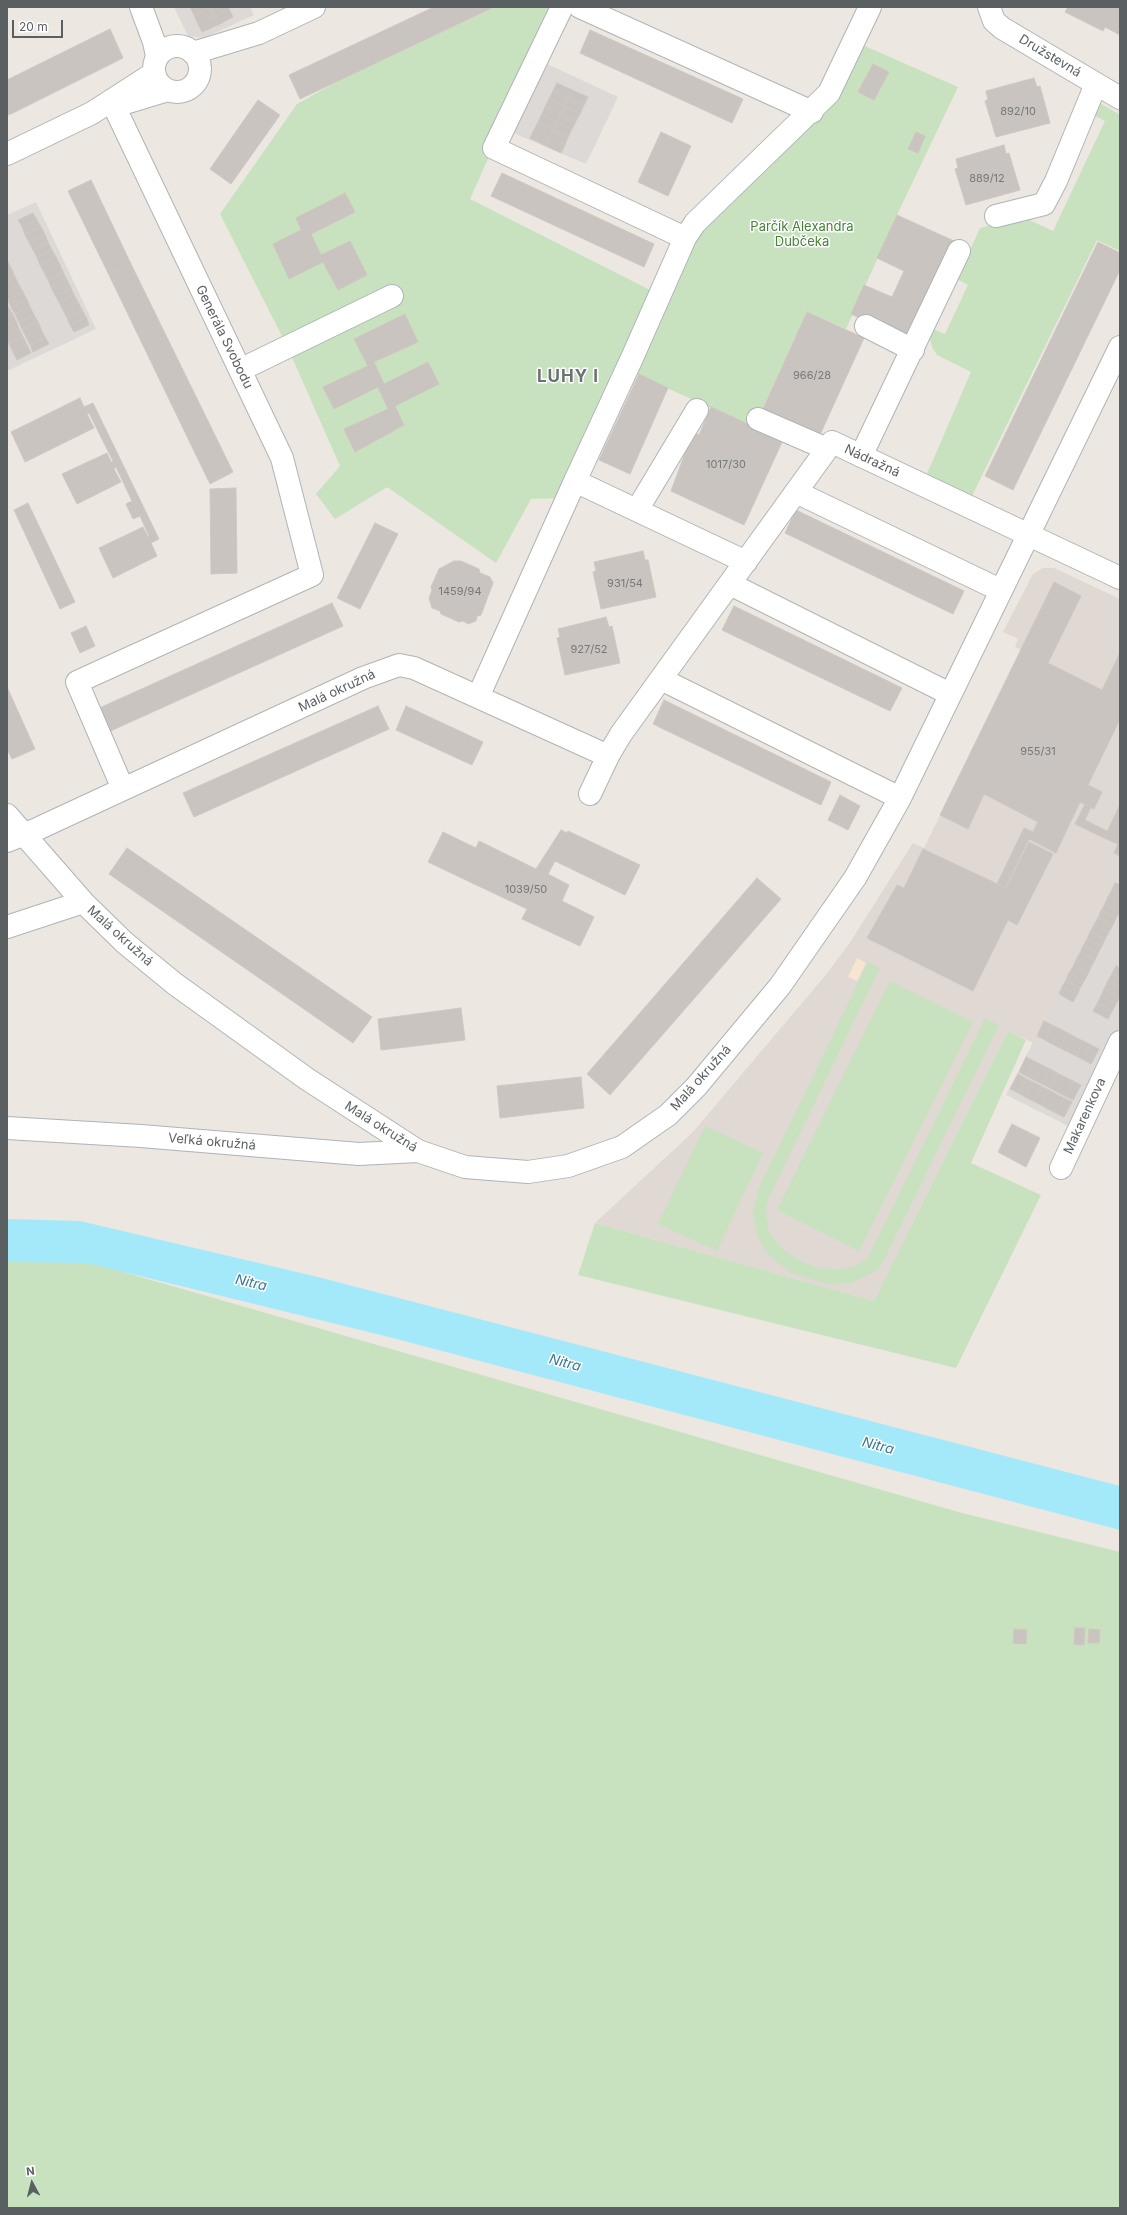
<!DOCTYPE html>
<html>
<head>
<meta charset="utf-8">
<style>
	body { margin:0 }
	#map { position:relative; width:1127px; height:2215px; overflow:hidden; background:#ece7e1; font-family:Inter,sans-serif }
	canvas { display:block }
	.frame { position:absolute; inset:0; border:8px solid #5a5f61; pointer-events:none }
	.north { position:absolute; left:12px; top:2163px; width:40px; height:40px; -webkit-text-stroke:3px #fff; paint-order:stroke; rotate:353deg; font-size:11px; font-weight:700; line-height:16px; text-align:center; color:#5a5f61 }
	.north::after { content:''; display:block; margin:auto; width:14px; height:18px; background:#5a5f61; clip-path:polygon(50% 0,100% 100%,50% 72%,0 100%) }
	.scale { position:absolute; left:12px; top:20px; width:51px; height:18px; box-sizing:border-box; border:2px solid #5a5f61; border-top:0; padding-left:5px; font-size:12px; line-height:14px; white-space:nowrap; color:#5a5f61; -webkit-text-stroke:3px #fff; paint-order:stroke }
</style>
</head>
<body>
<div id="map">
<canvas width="1127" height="2215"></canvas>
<div class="frame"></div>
<div class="north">N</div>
<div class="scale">20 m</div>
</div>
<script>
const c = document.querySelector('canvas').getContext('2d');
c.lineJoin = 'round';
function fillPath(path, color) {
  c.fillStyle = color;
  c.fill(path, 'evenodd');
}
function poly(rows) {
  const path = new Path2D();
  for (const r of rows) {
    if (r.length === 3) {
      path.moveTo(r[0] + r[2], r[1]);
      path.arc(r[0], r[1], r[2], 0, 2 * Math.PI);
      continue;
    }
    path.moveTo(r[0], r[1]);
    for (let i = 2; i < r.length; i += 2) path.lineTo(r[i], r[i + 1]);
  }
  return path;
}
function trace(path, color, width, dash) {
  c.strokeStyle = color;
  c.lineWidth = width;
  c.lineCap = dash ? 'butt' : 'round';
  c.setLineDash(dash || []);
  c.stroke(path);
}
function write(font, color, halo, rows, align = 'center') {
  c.font = font + ' Inter,sans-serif';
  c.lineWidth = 3;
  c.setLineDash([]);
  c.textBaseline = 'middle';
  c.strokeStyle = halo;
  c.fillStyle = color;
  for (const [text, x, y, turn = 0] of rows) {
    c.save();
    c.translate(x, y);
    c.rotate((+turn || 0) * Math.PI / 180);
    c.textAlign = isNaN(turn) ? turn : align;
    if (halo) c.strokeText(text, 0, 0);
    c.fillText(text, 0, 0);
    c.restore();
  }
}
fillPath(poly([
	[174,7,250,7,254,15,204,38,188,36],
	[545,63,618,97,586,164,513,133],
	[36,202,96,329,7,371,7,215],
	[1115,883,1120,885,1120,1026,1070,1127,1006,1095]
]), '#ddd9d6');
fillPath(poly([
	[1043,568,1054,568,1120,599,1120,910,1073,1002,1059,994,1034,1043,1008,1031,874,1301,595,1223,693,1132,824,977,849,944,913,843,924,848,1022,650,1015,647,1018,639,1003,632,1033,574]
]), '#dfd8d3');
fillPath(poly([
	[495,7,556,7,470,199,652,291,560,498,531,499,496,563,387,487,335,519,316,494,340,466,287,346,220,214,297,104,349,75],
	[858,43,958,87,897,215,846,329,807,312,754,427,631,372,695,230],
	[1095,100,1120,115,1120,251,1097,240,971,498,926,476,971,372,937,355,932,347,930,338,933,329,945,334,968,285,957,279,980,228,1023,217,1053,231,1105,121,1088,112],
	[868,962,880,968,769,1197,766,1208,768,1229,775,1241,787,1253,802,1262,817,1267,838,1270,855,1266,868,1258,985,1018,999,1025,883,1262,878,1269,861,1279,850,1283,828,1284,791,1273,771,1257,763,1247,757,1235,753,1210,759,1188],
	[890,981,973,1022,859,1251,777,1210],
	[1008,1031,1026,1040,971,1163,1041,1195,956,1368,578,1275,595,1223,874,1301],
	[705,1126,763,1153,717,1251,658,1224],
	[71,1257,962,1513,1120,1552,1120,2208,7,2208,7,1262]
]), '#c8e2bf');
fillPath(poly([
	[857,958,866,963,857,981,848,977]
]), '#f7e5d1');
fillPath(poly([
	[7,1219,80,1221,318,1277,1120,1486,1120,1530,389,1337,87,1263,7,1262]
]), '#a4e9f9');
const building = poly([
	[190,7,209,7,210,8,194,15,190,7],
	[228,7,229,9,214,16,210,8,228,7],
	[434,7,494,7,300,99,289,75,434,7],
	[1068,7,1120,7,1120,35,1105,27,1103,31,1065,12,1068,7],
	[210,8,214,16,198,24,194,15,210,8],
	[229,9,233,17,218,25,214,16,229,9],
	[214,16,218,25,202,32,198,24,214,16],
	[110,29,123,58,9,115,7,110,7,80,110,29],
	[590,30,743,99,732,123,580,53,590,30],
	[873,64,889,72,874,100,858,92,873,64],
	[1034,78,1037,87,1040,86,1050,123,996,137,985,101,988,100,986,91,1034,78],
	[557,83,572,90,568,98,553,91,557,83],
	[572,90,588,97,584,105,568,98,572,90],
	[553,91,568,98,564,106,549,99,553,91],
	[568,98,584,105,580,114,564,106,568,98],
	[549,99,564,106,561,114,545,107,549,99],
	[258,100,280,115,231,184,210,169,258,100],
	[564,106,580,114,576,121,561,114,564,106],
	[545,107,561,114,557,122,542,114,545,107],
	[542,114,557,122,553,130,538,122,542,114],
	[561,114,576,121,572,129,557,122,561,114],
	[538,122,553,130,550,138,534,130,538,122],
	[557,122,572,129,568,137,553,130,557,122],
	[534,130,550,138,546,146,530,138,534,130],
	[553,130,568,137,565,145,550,138,553,130],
	[661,132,691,146,668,196,638,182,661,132],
	[916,132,925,136,918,153,908,149,916,132],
	[550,138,565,145,561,153,546,146,550,138],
	[1004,145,1006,154,1009,153,1020,190,966,205,955,169,958,168,956,159,1004,145],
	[502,173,654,244,644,267,491,196,502,173],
	[91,180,131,264,109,275,68,191,91,180],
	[345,193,355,212,311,234,321,255,350,241,367,275,338,290,323,262,289,279,273,244,301,230,296,218,345,193],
	[33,213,37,220,22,227,18,220,33,213],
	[897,215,954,241,908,340,851,314,864,285,892,297,904,271,877,258,897,215],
	[37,220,41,227,25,235,22,227,37,220],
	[41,227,45,235,29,242,25,235,41,227],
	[45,235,48,242,33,250,29,242,45,235],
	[48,242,52,250,37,257,33,250,48,242],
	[1098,242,1120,253,1120,270,1013,490,985,476,1098,242],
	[52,250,56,257,40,265,37,257,52,250],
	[56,257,60,265,44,272,40,265,56,257],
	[8,262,12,270,7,272,7,263,8,262],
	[131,264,233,472,210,484,109,275,131,264],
	[60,265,63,272,48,280,44,272,60,265],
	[12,270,15,277,7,281,7,272,12,270],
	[63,272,67,280,51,287,48,280,63,272],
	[15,277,19,285,7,290,7,281,15,277],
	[67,280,71,288,55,295,51,287,67,280],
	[19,285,23,292,8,300,7,290,19,285],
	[71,288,74,295,59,302,55,295,71,288],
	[23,292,27,300,11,307,8,300,23,292],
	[74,295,78,302,63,310,59,302,74,295],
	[27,300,30,307,15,314,11,307,27,300],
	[78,302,82,310,67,318,63,310,78,302],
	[7,305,12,313,7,315,7,305],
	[30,307,34,315,19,322,15,314,30,307],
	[82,310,86,317,70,325,67,318,82,310],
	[807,312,864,338,819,437,762,411,807,312],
	[12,313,16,321,7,325,7,315,12,313],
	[405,314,418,342,374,362,384,384,428,362,439,384,395,406,404,425,355,452,344,429,388,409,378,387,334,409,323,387,368,366,354,339,405,314],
	[34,315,38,322,22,329,19,322,34,315],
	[86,317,89,325,74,332,70,325,86,317],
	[16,321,19,329,7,335,7,325,16,321],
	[38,322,41,329,26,337,22,329,38,322],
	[19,329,23,337,9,344,7,335,19,329],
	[41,329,45,337,30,344,26,337,41,329],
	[23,337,27,345,13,352,9,344,23,337],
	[45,337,49,344,33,352,30,344,45,337],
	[27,345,31,353,17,360,13,352,27,345],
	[639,374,668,388,630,474,599,460,639,374],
	[80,398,84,407,93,403,159,539,151,543,157,556,113,578,99,548,143,527,148,537,149,536,140,516,133,519,126,504,132,501,116,467,114,469,121,482,77,504,62,474,107,453,111,462,113,461,89,413,87,414,94,428,25,462,11,432,80,398],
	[711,407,783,440,744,525,671,491,693,432,699,435,711,407],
	[236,488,237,573,211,574,210,489,236,488],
	[28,503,75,602,60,609,14,510,28,503],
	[796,510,964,591,953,614,785,533,796,510],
	[375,523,398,534,360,609,337,598,375,523],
	[643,551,645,560,648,560,656,597,601,609,593,572,596,571,594,562,643,551],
	[454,561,461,561,479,569,480,573,490,577,493,583,481,615,477,616,476,621,468,624,463,621,459,622,441,614,440,611,432,608,429,598,432,590,431,587,439,569,454,561],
	[1054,582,1081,596,1048,663,1102,690,1120,653,1120,719,1088,785,1102,792,1094,809,1080,802,1056,853,1029,839,1005,888,997,884,1024,828,1033,832,1038,822,984,794,968,829,940,815,1054,582],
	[332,603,343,626,106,733,95,710,332,603],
	[734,606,902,688,890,711,722,630,734,606],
	[606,617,609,627,612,626,620,663,565,675,557,638,560,637,558,629,606,617],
	[86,626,95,646,80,653,71,633,86,626],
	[7,687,35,749,12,759,7,749,7,687],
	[664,700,831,782,821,805,653,724,664,700],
	[378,706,389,729,194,817,183,793,378,706],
	[406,706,483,742,472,765,396,730,406,706],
	[840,795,860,806,848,830,828,820,840,795],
	[1085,804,1091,807,1085,820,1107,831,1104,838,1075,824,1085,804],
	[1120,805,1120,856,1114,853,1118,844,1104,838,1120,805],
	[561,830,567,833,568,831,640,865,625,895,555,861,548,874,569,885,562,901,594,917,580,946,522,919,527,909,428,862,443,832,476,848,479,841,536,869,561,830],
	[1029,842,1053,854,1017,925,1008,920,973,991,867,938,897,885,904,888,923,849,1006,888,1029,842],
	[127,848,372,1017,353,1043,109,874,127,848],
	[757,878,781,899,610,1095,587,1074,757,878],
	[1115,883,1120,885,1120,894,1112,890,1115,883],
	[1112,890,1120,894,1120,903,1108,897,1112,890],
	[1108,897,1120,903,1120,911,1105,904,1108,897],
	[1105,904,1120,911,1116,918,1101,911,1105,904],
	[1101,911,1116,918,1113,925,1098,918,1101,911],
	[1098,918,1113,925,1109,932,1094,925,1098,918],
	[1094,925,1109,932,1105,939,1090,932,1094,925],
	[1090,932,1105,939,1102,946,1087,939,1090,932],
	[1087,939,1102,946,1098,953,1083,946,1087,939],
	[1083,946,1098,953,1095,960,1080,953,1083,946],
	[1080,953,1095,960,1091,967,1076,960,1080,953],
	[1076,960,1091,967,1088,974,1073,967,1076,960],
	[1116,966,1120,968,1120,978,1112,974,1116,966],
	[1073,967,1088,974,1084,981,1069,973,1073,967],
	[1069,973,1084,981,1080,988,1066,980,1069,973],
	[1112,974,1120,978,1120,987,1108,981,1112,974],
	[1066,980,1080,988,1077,995,1062,987,1066,980],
	[1108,981,1120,987,1120,996,1104,989,1108,981],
	[1062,987,1077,995,1073,1002,1059,994,1062,987],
	[1104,989,1120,996,1116,1004,1101,996,1104,989],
	[1101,996,1116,1004,1112,1011,1097,1004,1101,996],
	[1097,1004,1112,1011,1108,1019,1093,1011,1097,1004],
	[461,1008,465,1040,381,1050,378,1019,461,1008],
	[1044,1021,1052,1025,1045,1040,1037,1036,1044,1021],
	[1052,1025,1060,1029,1052,1044,1045,1040,1052,1025],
	[1060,1029,1068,1033,1060,1048,1052,1044,1060,1029],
	[1068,1033,1075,1037,1068,1052,1060,1048,1068,1033],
	[1075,1037,1083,1041,1076,1056,1068,1052,1075,1037],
	[1083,1041,1091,1045,1084,1060,1076,1056,1083,1041],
	[1091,1045,1099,1049,1091,1064,1084,1060,1091,1045],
	[1026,1057,1034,1061,1026,1076,1019,1072,1026,1057],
	[1034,1061,1042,1065,1034,1080,1026,1076,1034,1061],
	[1042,1065,1050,1069,1042,1084,1034,1080,1042,1065],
	[1050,1069,1057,1073,1050,1088,1042,1084,1050,1069],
	[1057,1073,1065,1077,1057,1092,1050,1088,1057,1073],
	[1018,1074,1025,1078,1018,1093,1010,1089,1018,1074],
	[581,1077,584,1108,500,1118,497,1086,581,1077],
	[1065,1077,1073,1081,1065,1096,1057,1092,1065,1077],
	[1025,1078,1033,1082,1025,1097,1018,1093,1025,1078],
	[1073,1081,1081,1085,1073,1100,1065,1096,1073,1081],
	[1033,1082,1041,1086,1033,1101,1025,1097,1033,1082],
	[1041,1086,1049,1090,1041,1105,1033,1101,1041,1086],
	[1049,1090,1056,1094,1048,1109,1041,1105,1049,1090],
	[1056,1094,1064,1098,1056,1113,1048,1109,1056,1094],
	[1064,1098,1072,1102,1064,1117,1056,1113,1064,1098],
	[1012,1124,1040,1138,1026,1167,998,1152,1012,1124],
	[1075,1628,1085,1628,1084,1645,1074,1644,1075,1628],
	[1014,1629,1027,1630,1026,1644,1013,1643,1014,1629],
	[1089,1629,1100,1630,1099,1643,1088,1643,1089,1629]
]);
fillPath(building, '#c9c4c0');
trace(building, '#d0c7c0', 1);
const minor = poly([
	[141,7,154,42,157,56],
	[562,7,494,148,685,238],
	[580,7,812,112],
	[989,7,994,21,1002,28,1120,98],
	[177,69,23],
	[193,53,259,33,314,7],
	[114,106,282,458,312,575,77,682,123,789],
	[115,106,168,90],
	[7,154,92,113,154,73],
	[996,216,1044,204,1056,181,1096,84],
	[866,326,913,350],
	[240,370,392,296],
	[758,419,827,449],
	[861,456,959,251],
	[575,481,632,358,685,238,695,223,829,93,870,7],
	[796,492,1000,590],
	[637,510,697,410],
	[730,584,950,694],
	[661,679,900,798],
	[478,697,575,481,746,562],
	[590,794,608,756],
	[7,815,83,902,125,943,175,984,307,1079,418,1151,465,1167,528,1172,568,1166,622,1147,668,1115,696,1087,780,986,855,878,900,798,1120,347],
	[7,841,35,830,363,678,399,665,414,668,608,756,621,734,832,442,1120,578],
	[7,927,83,902],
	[7,1128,141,1136,359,1154,418,1151],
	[1061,1168,1120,1042]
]);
trace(minor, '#afb4b6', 24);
trace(minor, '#fff', 22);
write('11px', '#767879', null, [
	["892/10",1018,112],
	["889/12",987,179],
	["966/28",812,376],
	["1017/30",726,465],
	["931/54",625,584],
	["1459/94",460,592],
	["927/52",589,650],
	["955/31",1038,752],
	["1039/50",526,890]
]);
write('13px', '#5a5f61', '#fff', [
	["Družstevná",1050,56,31],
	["Generála Svobodu",224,337,64],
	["Nádražná",872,461,25],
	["Malá okružná",337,691,-25],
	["Malá okružná",120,936,42],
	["Malá okružná",701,1078,-48],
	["Makarenkova",1085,1116,-65],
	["Malá okružná",381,1127,32],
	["Veľká okružná",212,1142,5]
]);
write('13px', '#488139', '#fff', [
	["Parčík Alexandra",802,227],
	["Dubčeka",802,242]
]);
write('italic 14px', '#3b7990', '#fff', [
	["Nitra",251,1283,13],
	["Nitra",565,1363,15],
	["Nitra",878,1446,15]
]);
c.letterSpacing = '1px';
write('bold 17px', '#6b7173', '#fff', [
	["LUHY I",568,377]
]);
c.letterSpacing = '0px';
</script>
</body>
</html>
